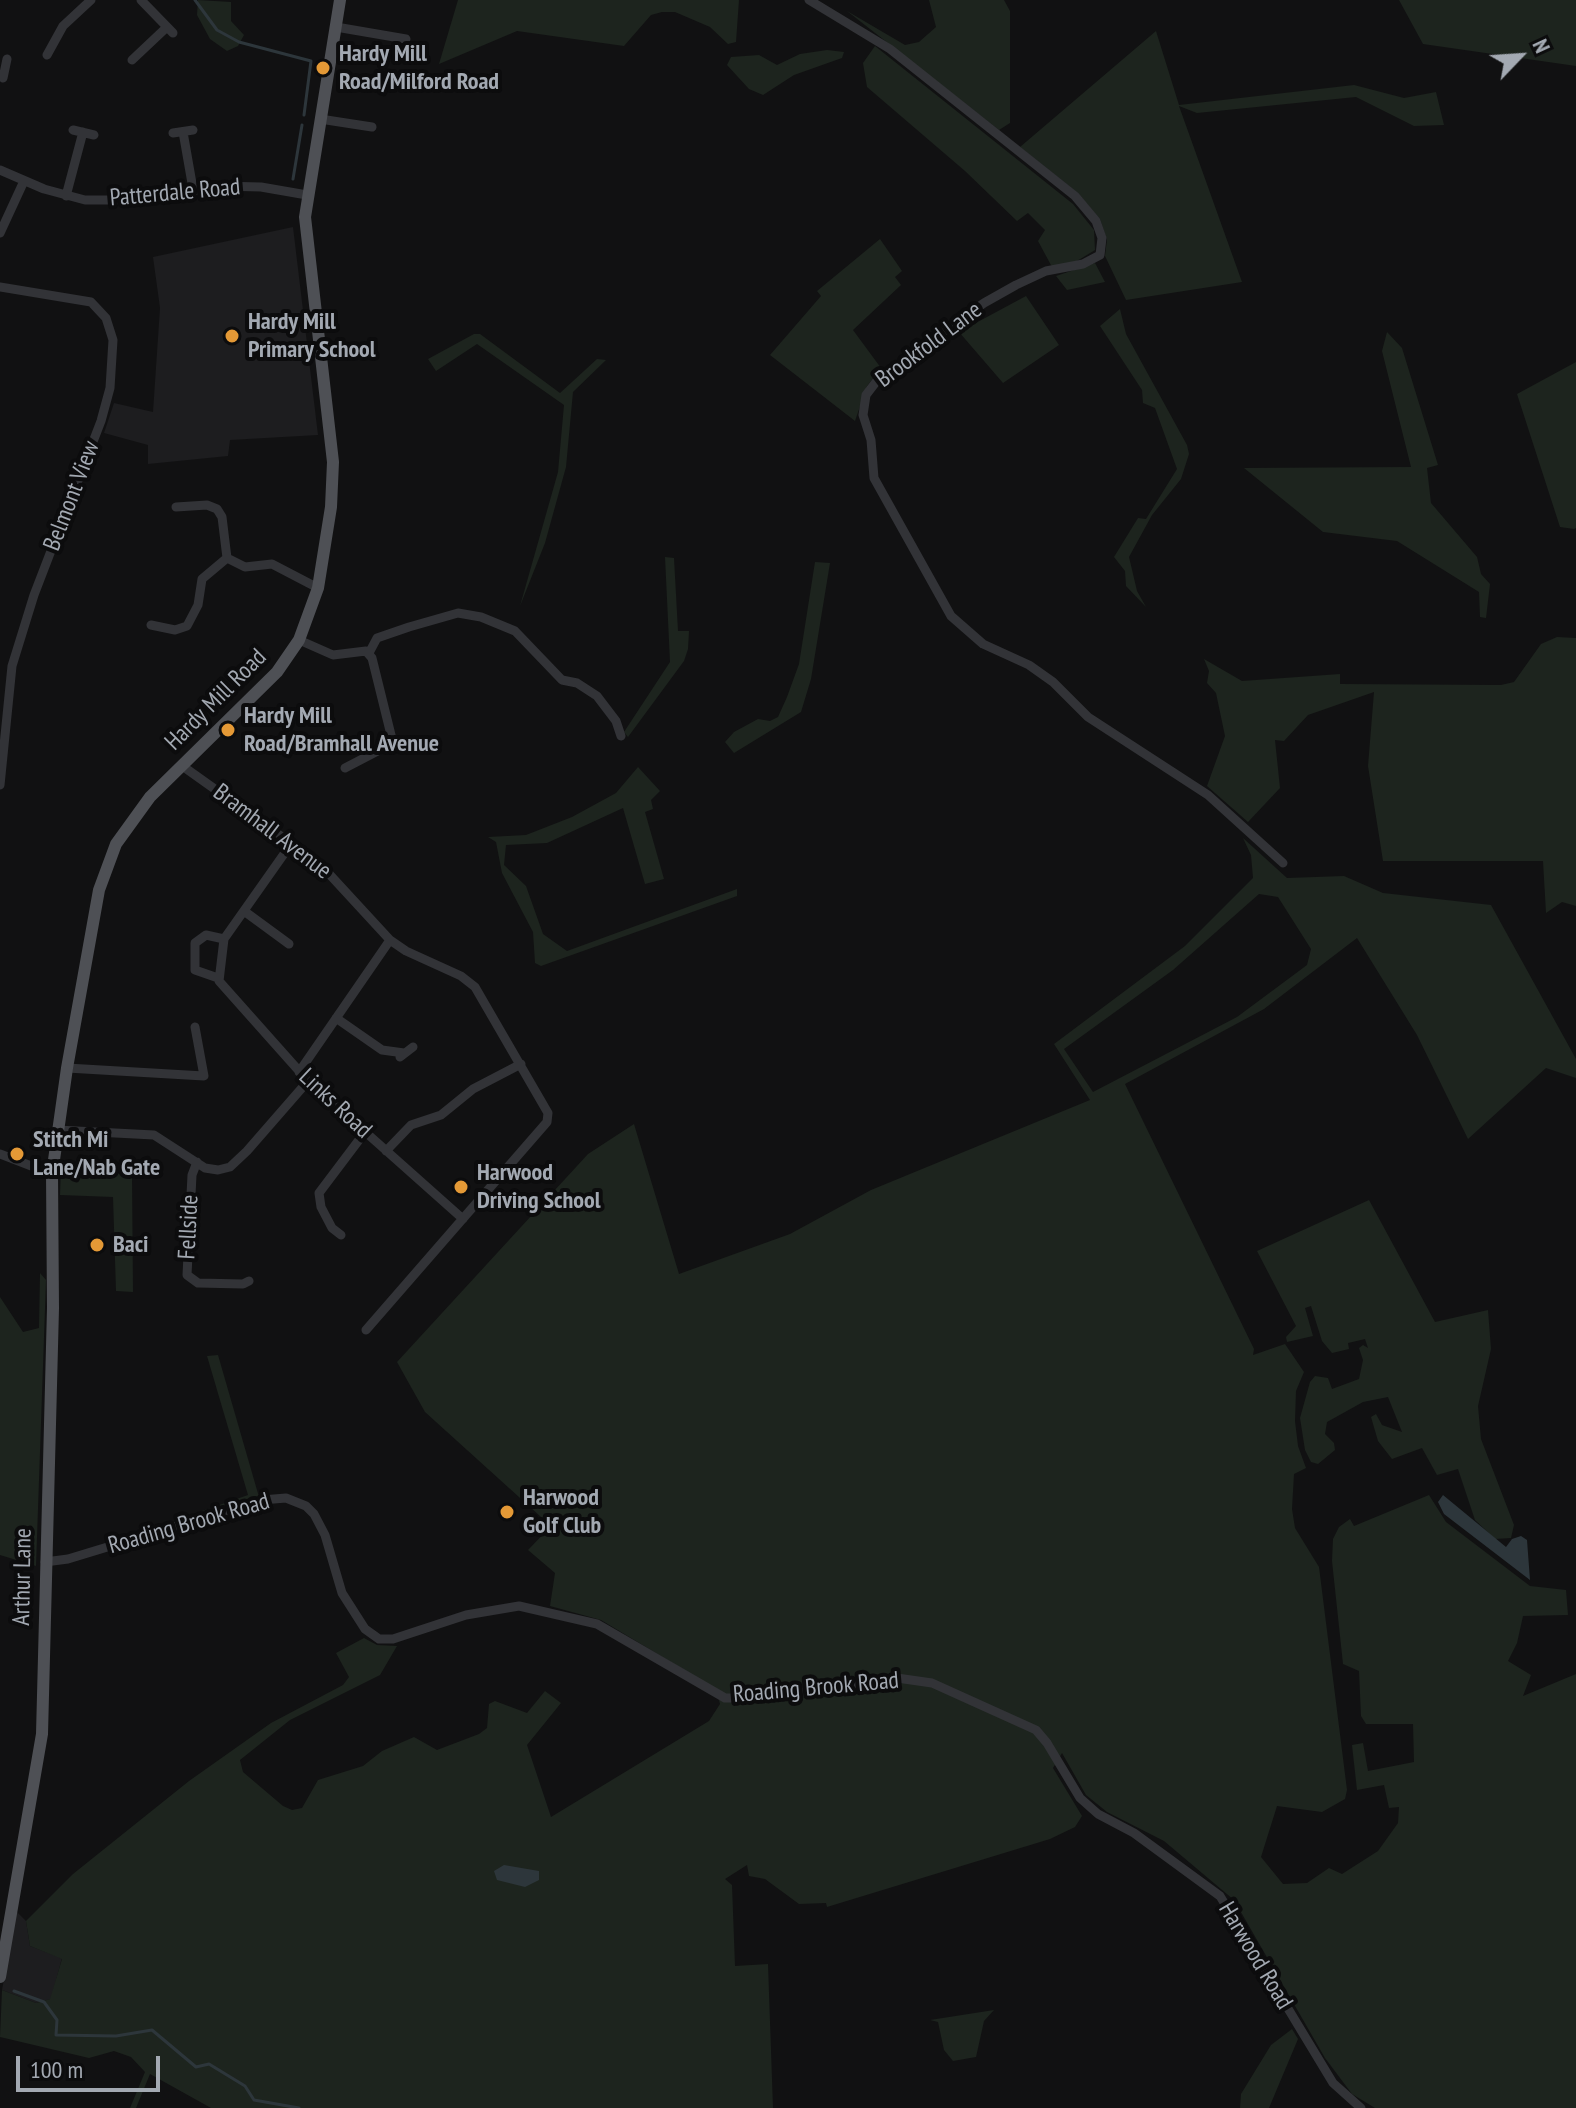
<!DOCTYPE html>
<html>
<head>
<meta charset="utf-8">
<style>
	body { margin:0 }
	#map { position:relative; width:1576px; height:2108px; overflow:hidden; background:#111112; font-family:"PT Sans Narrow",sans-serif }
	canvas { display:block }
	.north { position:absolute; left:1480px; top:16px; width:80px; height:80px; -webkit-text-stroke:6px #0c0c0d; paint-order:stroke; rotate:65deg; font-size:22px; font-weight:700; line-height:32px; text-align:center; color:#a3a9b2 }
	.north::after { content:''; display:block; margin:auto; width:28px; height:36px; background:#a3a9b2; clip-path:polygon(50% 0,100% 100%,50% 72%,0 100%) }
	.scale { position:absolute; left:16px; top:2056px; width:144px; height:36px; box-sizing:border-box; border:4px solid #a3a9b2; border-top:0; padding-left:10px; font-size:24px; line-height:28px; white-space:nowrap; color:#a3a9b2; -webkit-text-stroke:6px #0c0c0d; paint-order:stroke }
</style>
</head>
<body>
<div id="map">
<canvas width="1576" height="2108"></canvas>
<div class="north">N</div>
<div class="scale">100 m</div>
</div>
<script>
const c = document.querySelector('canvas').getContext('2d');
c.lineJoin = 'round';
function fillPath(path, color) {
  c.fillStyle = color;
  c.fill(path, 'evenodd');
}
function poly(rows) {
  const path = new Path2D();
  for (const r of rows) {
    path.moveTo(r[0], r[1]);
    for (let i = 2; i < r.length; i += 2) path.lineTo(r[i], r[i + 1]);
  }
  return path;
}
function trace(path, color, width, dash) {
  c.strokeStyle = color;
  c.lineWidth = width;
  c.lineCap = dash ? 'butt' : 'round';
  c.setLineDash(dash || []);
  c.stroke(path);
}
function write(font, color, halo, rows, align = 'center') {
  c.font = font + ' "PT Sans Narrow",sans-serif';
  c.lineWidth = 8;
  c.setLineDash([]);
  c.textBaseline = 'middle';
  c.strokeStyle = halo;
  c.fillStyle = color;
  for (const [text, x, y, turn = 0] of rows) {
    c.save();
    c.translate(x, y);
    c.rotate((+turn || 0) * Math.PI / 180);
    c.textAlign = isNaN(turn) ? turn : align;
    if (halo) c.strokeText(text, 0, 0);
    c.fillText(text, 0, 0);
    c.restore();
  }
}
fillPath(poly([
	[293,227,318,435,230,440,228,456,148,464,148,445,104,433,114,403,153,412,160,308,153,257],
	[16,1911,26,1921,30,1946,62,1958,51,1999,36,2003,2,1990]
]), '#1d1d1f');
fillPath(poly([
	[198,0,231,2,231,21,244,35,238,46,227,51,210,39,197,15],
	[458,0,739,0,736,42,728,44,710,27,675,12,662,12,651,15,624,46,517,31,439,64],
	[929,0,1004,0,1010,11,1010,123,999,130,847,11,905,45,919,42,936,27],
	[1399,0,1576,0,1576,66,1423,44],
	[1156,31,1179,105,1354,85,1404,98,1436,92,1444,125,1414,126,1356,97,1197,113,1179,106,1242,282,1126,300,1105,256,1107,240,1100,219,1078,193,1020,147],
	[875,46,1073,204,1094,230,1095,250,1077,261,1052,267,1038,241,1045,230,1028,213,1017,221,965,171,867,87,863,63],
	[827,50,844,52,842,58,794,75,763,95,749,89,727,65,731,57,759,55,777,65,800,54],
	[880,239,902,271,895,277,901,285,853,330,881,368,867,386,855,421,770,355,821,296,817,291],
	[1095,263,1105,282,1067,290,1056,276],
	[1026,296,1059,345,1003,383,959,332],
	[1120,309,1126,334,1187,445,1189,454,1181,479,1152,515,1129,557,1137,591,1146,607,1126,586,1125,571,1114,557,1138,518,1146,519,1177,469,1155,408,1143,403,1142,390,1100,326],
	[1387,332,1402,348,1438,465,1427,468,1431,503,1477,557,1481,574,1490,584,1486,618,1480,617,1479,592,1397,541,1323,532,1244,468,1411,467,1382,351],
	[474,334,480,334,560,393,597,359,606,360,573,392,566,467,545,543,520,606,558,472,564,405,477,344,436,371,428,359],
	[1576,362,1576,528,1574,529,1560,527,1517,394],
	[665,557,674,558,678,631,689,631,688,649,684,661,628,737,624,732,670,662],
	[815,562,830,563,811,679,801,712,734,753,725,742,734,732,758,719,770,721,778,717,787,697,799,664],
	[1557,637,1576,638,1576,906,1562,902,1546,913,1543,861,1383,861,1368,766,1374,692,1308,715,1284,741,1275,740,1280,788,1248,822,1207,786,1225,736,1216,693,1207,683,1209,671,1204,659,1242,681,1340,674,1340,684,1501,685,1514,682,1541,644],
	[638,767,660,791,651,800,653,809,645,812,664,879,645,884,623,808,547,843,506,845,504,865,526,886,543,934,567,951,737,889,737,896,541,966,535,963,533,932,502,873,496,842,488,837,526,835,572,817,616,793],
	[1243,838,1287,878,1344,876,1383,893,1491,905,1576,1059,1576,1078,1546,1068,1468,1139,1417,1035,1357,938,1264,1009,1125,1084,1254,1349,1253,1355,1285,1344,1304,1372,1296,1391,1295,1421,1298,1446,1306,1468,1294,1474,1292,1509,1295,1528,1319,1567,1347,1790,1345,1799,1322,1812,1277,1806,1261,1857,1283,1884,1307,1883,1329,1868,1342,1874,1378,1851,1398,1823,1399,1807,1389,1808,1384,1785,1357,1790,1352,1745,1363,1743,1368,1771,1414,1762,1413,1724,1366,1724,1361,1716,1359,1671,1343,1664,1332,1561,1333,1539,1339,1527,1350,1519,1354,1526,1429,1495,1446,1522,1530,1586,1566,1590,1568,1615,1523,1616,1517,1643,1508,1661,1531,1675,1523,1696,1576,1674,1576,2108,1375,2108,1352,2094,1325,2058,1234,1900,1164,1841,1107,1812,1086,1795,1062,1753,1053,1768,1082,1816,1075,1827,1050,1839,827,1907,826,1903,799,1904,765,1879,749,1876,747,1865,725,1879,732,1885,735,1966,768,1964,773,2108,211,2108,150,2074,136,2108,130,2108,145,2072,131,2057,114,2051,89,2058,0,2037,2,1990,36,2003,50,1999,62,1959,30,1946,26,1921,73,1874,189,1781,271,1723,343,1685,349,1677,336,1653,364,1638,377,1645,397,1646,380,1675,290,1720,240,1760,243,1772,283,1806,292,1810,302,1808,318,1780,363,1766,382,1751,414,1737,437,1750,479,1734,487,1728,489,1704,495,1701,527,1713,545,1691,561,1703,527,1745,551,1817,709,1721,720,1704,716,1689,601,1620,550,1606,555,1573,528,1550,551,1526,425,1412,397,1362,588,1154,634,1124,679,1274,790,1234,871,1190,1090,1100,1054,1044,1185,946,1253,878,1251,855],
	[1259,894,1278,897,1311,949,1307,965,1237,1017,1093,1092,1064,1049,1173,970],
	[61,1166,132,1174,133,1292,116,1291,113,1197,60,1195],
	[1369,1200,1435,1322,1488,1310,1491,1349,1478,1406,1481,1439,1514,1525,1511,1538,1495,1539,1475,1520,1458,1469,1437,1475,1422,1448,1392,1459,1378,1441,1371,1417,1376,1414,1382,1425,1402,1432,1388,1397,1363,1402,1327,1422,1325,1434,1334,1443,1335,1450,1318,1464,1311,1462,1305,1450,1300,1418,1310,1382,1315,1376,1328,1378,1332,1389,1359,1379,1363,1360,1359,1348,1363,1345,1368,1348,1365,1339,1348,1343,1349,1349,1332,1353,1322,1341,1311,1306,1305,1308,1313,1336,1287,1342,1286,1337,1296,1326,1257,1251],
	[40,1273,46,1280,36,1566,0,1555,0,1297,23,1332,39,1328],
	[218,1355,259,1497,199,1512,248,1495,207,1356],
	[994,2010,984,2021,976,2057,953,2061,944,2050,938,2022,930,2020],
	[1292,2029,1298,2039,1269,2108,1240,2108,1241,2094,1271,2045]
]), '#1d241e');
fillPath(poly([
	[1443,1495,1506,1547,1512,1539,1521,1536,1527,1540,1530,1580,1444,1514,1438,1502],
	[504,1865,539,1871,539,1880,525,1887,497,1880,494,1871]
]), '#2d363b');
trace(poly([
	[195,0,217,30,239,42,311,61,304,115],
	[293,179,302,125],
	[14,1991,44,2002,57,2020,56,2035,116,2036,152,2030,196,2067,209,2064,245,2086,254,2100,299,2108]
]), '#2d363b', 3);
trace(poly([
	[141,0,173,33],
	[809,0,890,49,1075,196,1096,221,1102,238,1100,255,1083,264,1046,271,1016,285,984,303,879,378,866,395,863,415,871,440,874,478,951,616,983,644,1029,665,1053,682,1088,717,1208,795,1283,863],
	[336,27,406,39],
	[47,55,63,26,91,0],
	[132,60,167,27],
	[3,78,7,59],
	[320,119,372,127],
	[73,130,94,135],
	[183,132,193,189],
	[173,133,193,130],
	[0,170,44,189,85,200,144,200,220,186,261,187,307,195],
	[66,196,83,132],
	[0,233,24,181],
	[0,287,91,302,106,318,113,340,110,388,101,421,34,595,12,666,0,785],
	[176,507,207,505,217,509,222,517,227,558],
	[151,625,175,630,187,626,198,605,202,579,227,558,245,567,272,564,318,588],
	[299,640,333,655,366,651,372,658,393,743,345,768],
	[369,653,377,638,409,627,458,613,481,617,515,631,562,680,577,683,597,696,616,721,621,736],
	[181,765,320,864,390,940,406,951,461,976,475,987,548,1113,547,1122,366,1330],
	[291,844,224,939,219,981,308,1081,463,1219],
	[244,911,289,944],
	[218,978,195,970,195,943,206,935,224,939],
	[336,1018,382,1050,404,1053],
	[400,1057,413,1047],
	[67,1068,204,1076,195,1027],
	[299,1072,390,940],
	[57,1130,154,1135,205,1168,218,1170,230,1167,247,1151,308,1081],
	[386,1151,411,1125,441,1115,473,1089,521,1064],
	[0,1154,52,1174],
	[197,1162,192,1175,187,1275,198,1283,243,1284,249,1281],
	[341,1235,332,1228,321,1207,319,1193,365,1132],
	[45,1562,68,1559,262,1500,286,1498,306,1506,314,1514,325,1535,342,1593,365,1629,379,1639,393,1639,466,1615,519,1606,597,1624,725,1698,765,1698,897,1678,932,1683,1036,1730,1047,1743,1080,1798,1098,1814,1134,1833,1220,1896,1333,2083,1361,2108]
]), '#323337', 9);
trace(poly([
	[0,1977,42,1734,53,1308,52,1174,67,1068,99,890,116,844,150,797,277,672,299,640,318,588,331,507,333,462,305,217,340,0]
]), '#4e5055', 12);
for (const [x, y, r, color] of [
	[323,68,8,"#e49936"],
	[232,336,8,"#e49936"],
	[228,730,8,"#e49936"],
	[17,1154,8,"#e49936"],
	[461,1187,8,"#e49936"],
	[97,1245,8,"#e49936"],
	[507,1512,8,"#e49936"]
]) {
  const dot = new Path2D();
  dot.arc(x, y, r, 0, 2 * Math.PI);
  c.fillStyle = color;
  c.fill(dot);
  trace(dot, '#0c0c0d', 3);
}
write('bold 24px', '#a3a9b2', '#0c0c0d', [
	["Hardy Mill",339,54],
	["Road/Milford Road",339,82],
	["Hardy Mill",248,322],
	["Primary School",248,350],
	["Hardy Mill",244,716],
	["Road/Bramhall Avenue",244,744],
	["Stitch Mi",33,1140],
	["Lane/Nab Gate",33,1168],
	["Harwood",477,1173],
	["Driving School",477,1201],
	["Baci",113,1245],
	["Harwood",523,1498],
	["Golf Club",523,1526]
], 'left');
write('24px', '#a3a9b2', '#0c0c0d', [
	["Patterdale Road",175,193,-5],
	["Brookfold Lane",929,345,-37],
	["Belmont View",72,496,-69],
	["Hardy Mill Road",216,700,-45],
	["Bramhall Avenue",272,832,37],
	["Links Road",335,1104,43],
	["Fellside",189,1227,-87],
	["Roading Brook Road",189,1524,-16],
	["Arthur Lane",23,1577,-89],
	["Roading Brook Road",816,1688,-5],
	["Harwood Road",1255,1956,59]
]);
</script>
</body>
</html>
